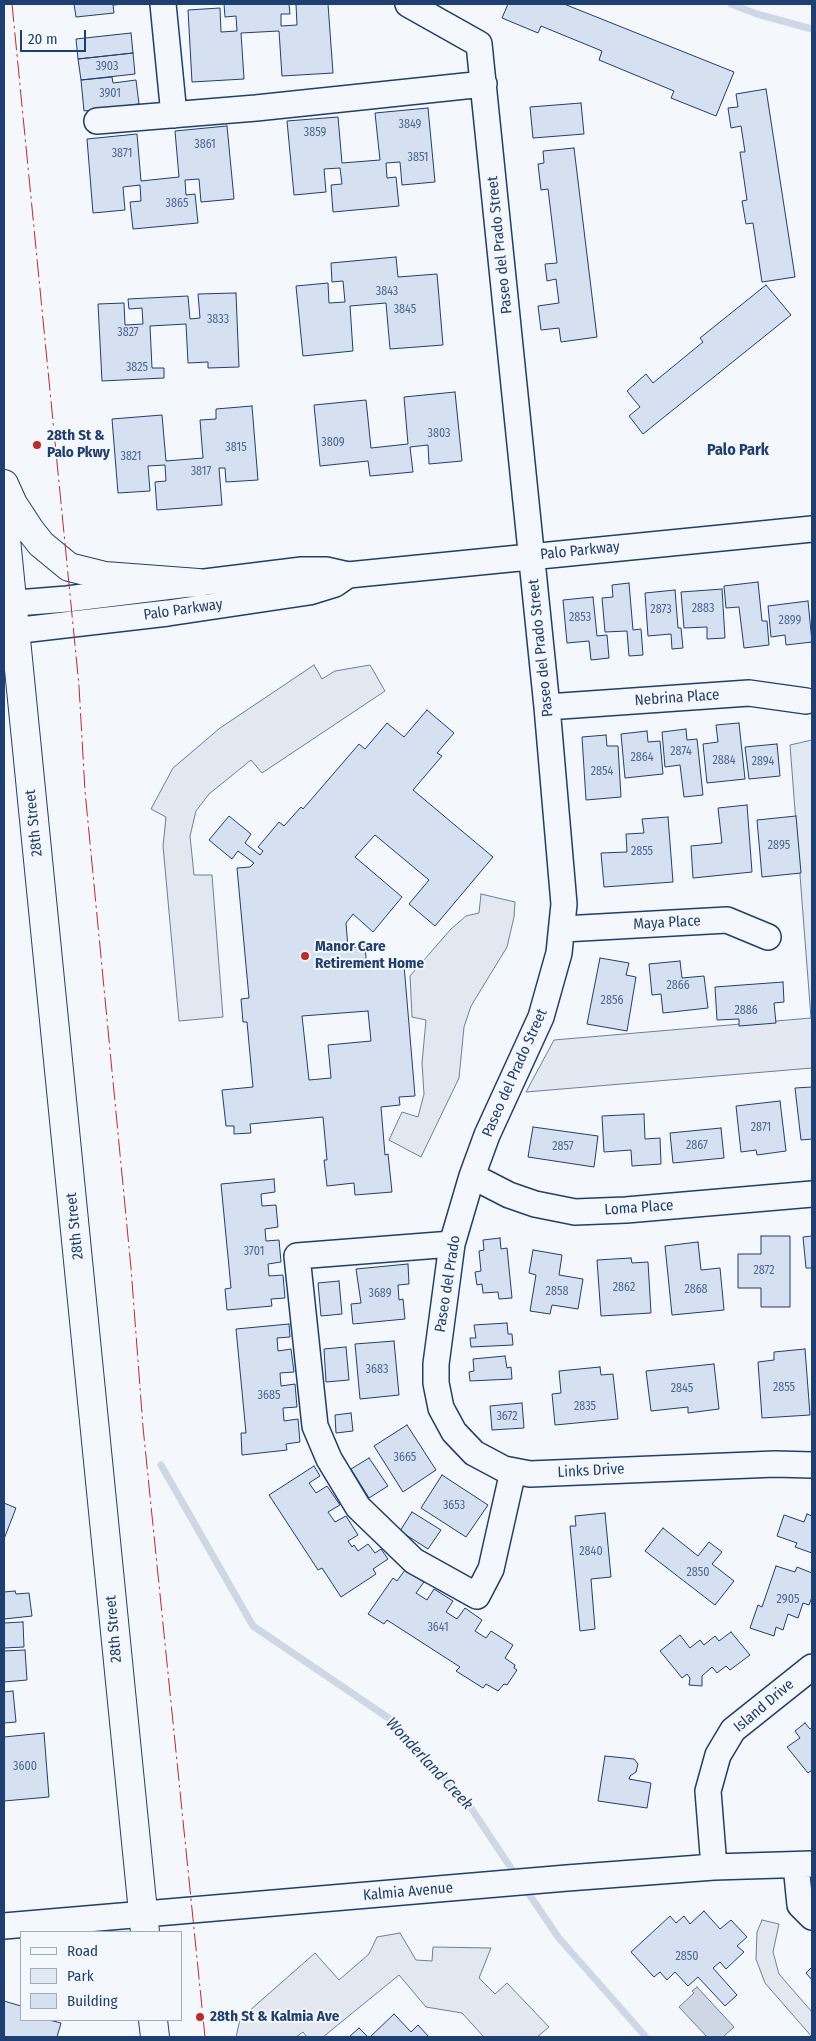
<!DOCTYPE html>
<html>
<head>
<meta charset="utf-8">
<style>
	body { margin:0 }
	#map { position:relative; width:816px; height:2041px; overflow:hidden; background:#f4f7fb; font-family:"Fira Sans Condensed",sans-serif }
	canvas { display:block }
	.frame { position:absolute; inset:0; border:5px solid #1d3f73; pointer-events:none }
	.legend { position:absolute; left:20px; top:1931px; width:162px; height:90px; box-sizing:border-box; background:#f4f7fb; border:1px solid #9eadc5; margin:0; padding:6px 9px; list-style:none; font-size:15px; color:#1d3f73 }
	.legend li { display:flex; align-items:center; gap:10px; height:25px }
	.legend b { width:25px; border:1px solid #9eadc5 }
	.scale { position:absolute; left:20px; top:30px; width:66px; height:22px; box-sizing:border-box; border:2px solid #1d3f73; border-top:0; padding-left:6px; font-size:15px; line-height:18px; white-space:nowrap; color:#1d3f73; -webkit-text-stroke:4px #f4f7fb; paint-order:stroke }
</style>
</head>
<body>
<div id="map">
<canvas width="816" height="2041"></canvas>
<div class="frame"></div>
<ul class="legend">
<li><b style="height:6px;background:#f4f7fb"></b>Road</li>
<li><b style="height:14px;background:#e3e9f0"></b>Park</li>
<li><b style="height:14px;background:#d5e0f0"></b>Building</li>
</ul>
<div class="scale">20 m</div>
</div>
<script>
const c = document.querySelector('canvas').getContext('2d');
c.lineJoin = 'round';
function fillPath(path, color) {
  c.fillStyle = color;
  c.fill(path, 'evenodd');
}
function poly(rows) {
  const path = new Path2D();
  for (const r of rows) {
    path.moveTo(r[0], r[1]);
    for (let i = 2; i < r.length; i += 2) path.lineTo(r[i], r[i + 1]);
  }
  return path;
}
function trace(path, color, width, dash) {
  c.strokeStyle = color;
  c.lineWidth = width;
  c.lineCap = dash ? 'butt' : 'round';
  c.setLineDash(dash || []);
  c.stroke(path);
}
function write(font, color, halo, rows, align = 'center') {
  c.font = font + ' "Fira Sans Condensed",sans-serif';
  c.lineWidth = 4;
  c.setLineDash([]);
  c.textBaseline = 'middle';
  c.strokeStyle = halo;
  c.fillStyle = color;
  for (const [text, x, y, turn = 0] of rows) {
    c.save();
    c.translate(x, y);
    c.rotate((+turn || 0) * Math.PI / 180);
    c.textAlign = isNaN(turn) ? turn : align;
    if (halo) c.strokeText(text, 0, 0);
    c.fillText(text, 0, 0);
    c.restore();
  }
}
const green = poly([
	[812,740,812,1068,526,1092,554,1040,811,1018,790,745,812,740]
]);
fillPath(green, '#e3e9f0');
trace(green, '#687fa3', 1);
const parking = poly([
	[314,665,322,679,335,671,370,665,385,691,262,773,251,760,209,794,196,811,190,836,194,875,212,875,223,1017,179,1021,163,846,166,817,151,809,173,768,220,728,314,665],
	[481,894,515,902,514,917,507,947,471,1006,464,1027,459,1078,421,1157,389,1140,402,1112,418,1117,424,1094,422,1063,426,1020,412,1017,410,976,451,929,466,916,479,913,481,894],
	[762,1920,779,1924,773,1952,779,1974,812,2012,812,2037,765,1983,756,1959,757,1932,762,1920],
	[400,1933,416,1960,432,1961,433,1947,491,1948,479,1978,495,1994,507,1983,549,2027,537,2037,484,2037,462,2013,426,2007,399,1975,323,2037,307,2037,303,2032,296,2037,236,2037,240,2019,315,1953,339,1980,369,1954,377,1937,400,1933]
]);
fillPath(parking, '#e3e8f0');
trace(parking, '#687fa3', 1);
const water = poly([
	[697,1987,734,2027,723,2037,707,2037,679,2007,694,1993,692,1991,697,1987]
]);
fillPath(water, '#cfd7e4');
trace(water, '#687fa3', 1);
trace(poly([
	[731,4,757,14,812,29],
	[161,1465,253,1626,390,1719,469,1805,517,1877],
	[525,1888,558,1937,646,2037]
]), '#cfd7e4', 7);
const building = poly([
	[74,4,127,4,113,5,114,13,76,17,74,4],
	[224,4,289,4,290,14,281,14,281,26,297,25,296,4,328,4,333,73,282,76,279,31,241,33,244,79,192,82,188,10,220,8,221,32,237,31,236,16,225,17,224,4],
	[508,4,564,4,734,72,716,116,671,98,674,91,599,60,602,51,541,26,538,33,502,18,508,4],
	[131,33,133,53,78,59,76,39,131,33],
	[133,53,135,74,81,80,78,59,133,53],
	[112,77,113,83,136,80,139,104,84,111,81,80,112,77],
	[766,89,795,277,762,282,753,223,746,224,742,201,747,200,740,152,745,152,741,126,731,128,728,108,738,107,736,94,766,89],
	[581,103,584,134,533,138,530,107,581,103],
	[428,108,435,182,402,185,400,162,386,163,387,178,396,177,399,206,333,212,331,185,342,184,340,168,324,169,326,192,294,195,287,121,338,117,342,163,380,160,375,113,428,108],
	[227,126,234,199,201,202,199,179,185,180,186,195,195,194,198,223,133,229,130,202,141,201,140,185,123,187,125,210,93,213,87,139,137,134,141,181,179,177,175,131,227,126],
	[574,148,597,337,561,342,559,328,541,330,538,306,559,303,556,279,547,281,545,264,557,263,548,189,541,190,538,164,544,163,543,151,574,148],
	[396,257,398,277,437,274,443,345,390,349,386,303,350,306,353,351,303,356,296,286,328,283,329,303,345,302,343,281,332,282,331,263,396,257],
	[766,285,791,315,643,434,629,416,640,407,627,391,646,374,653,383,703,342,700,338,766,285],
	[236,293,239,367,208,368,208,362,188,363,186,324,150,326,152,368,164,368,164,378,102,381,98,304,124,303,125,325,143,324,142,308,129,309,128,299,188,296,190,319,200,318,198,294,236,293],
	[455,392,462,461,429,464,428,445,410,447,413,472,370,476,368,461,320,466,314,405,366,400,371,448,408,444,404,397,455,392],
	[252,406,258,480,226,482,225,468,219,468,222,505,157,510,155,482,166,481,165,465,148,466,150,491,118,493,112,419,162,415,166,461,203,458,200,420,216,419,216,409,252,406],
	[758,582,762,621,767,621,769,645,744,648,739,607,726,608,724,586,758,582],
	[629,583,633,630,641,629,643,655,629,656,627,631,605,632,602,598,613,597,612,585,629,583],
	[722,589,725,638,707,639,707,627,684,628,681,592,722,589],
	[675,590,678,628,681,628,683,648,672,649,671,634,648,636,645,593,675,590],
	[593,597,597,636,607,635,609,658,591,660,589,641,567,643,563,600,593,597],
	[808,601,812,642,786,645,785,635,771,637,768,606,808,601],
	[427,710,454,733,437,753,442,756,413,790,493,857,435,926,409,904,429,880,375,835,355,857,402,897,373,932,353,914,346,923,348,948,365,946,367,969,404,965,415,1096,399,1097,400,1105,381,1107,385,1155,388,1154,392,1192,355,1195,354,1183,327,1186,324,1160,327,1160,323,1117,250,1124,251,1133,234,1134,234,1126,226,1126,222,1090,253,1087,247,1022,243,1022,241,999,249,998,237,868,250,867,254,863,238,851,232,859,209,840,229,816,251,834,245,843,260,855,263,851,258,847,279,822,284,826,301,807,303,809,359,744,365,749,387,723,404,737,427,710],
	[368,1011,371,1041,328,1045,331,1078,309,1080,302,1016,368,1011],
	[739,723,745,779,707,783,703,744,718,742,716,725,739,723],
	[686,729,687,740,697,739,703,795,684,797,680,765,665,767,662,732,686,729],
	[647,731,648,742,660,741,663,774,625,778,621,734,647,731],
	[606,735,607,746,618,746,621,797,586,800,582,737,606,735],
	[777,744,780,776,749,779,745,747,777,744],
	[747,805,752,872,693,878,691,846,722,843,718,808,747,805],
	[796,816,801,873,762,877,757,820,796,816],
	[668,817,673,882,604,887,601,853,627,852,626,834,644,833,642,819,668,817],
	[600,958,629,963,626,975,636,977,627,1031,587,1024,600,958],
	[680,961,682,978,704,976,708,1008,663,1013,661,994,652,995,649,964,680,961],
	[783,982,784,1002,774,1003,776,1023,739,1026,739,1019,717,1020,715,987,783,982],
	[812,1087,812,1139,801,1140,795,1088,812,1087],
	[780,1101,786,1151,757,1155,756,1150,741,1152,736,1106,780,1101],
	[644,1114,645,1139,660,1138,661,1164,632,1166,631,1150,604,1152,602,1116,644,1114],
	[533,1127,598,1136,594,1167,528,1157,533,1127],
	[721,1128,724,1158,673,1163,670,1133,721,1128],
	[274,1179,275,1192,261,1194,262,1206,276,1205,278,1227,265,1229,266,1241,279,1240,281,1262,268,1264,269,1276,283,1275,285,1298,271,1299,272,1306,227,1310,225,1289,231,1288,221,1184,274,1179],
	[761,1236,790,1236,790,1307,761,1307,761,1288,738,1288,738,1254,761,1254,761,1236],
	[812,1236,812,1268,806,1268,803,1237,812,1236],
	[500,1238,501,1249,507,1248,512,1298,499,1299,498,1292,483,1293,482,1284,477,1285,475,1272,481,1271,479,1251,484,1250,483,1240,500,1238],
	[698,1242,701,1270,720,1268,724,1310,672,1315,665,1246,698,1242],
	[533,1250,562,1255,559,1275,583,1279,578,1309,552,1305,550,1314,530,1311,536,1275,529,1273,533,1250],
	[631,1258,632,1263,648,1262,651,1313,601,1316,597,1260,631,1258],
	[408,1264,409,1284,398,1285,399,1300,403,1299,405,1319,353,1324,351,1304,361,1303,356,1269,408,1264],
	[339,1281,342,1314,321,1316,318,1283,339,1281],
	[507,1323,508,1334,512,1334,513,1345,471,1347,470,1338,476,1338,474,1325,507,1323],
	[289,1324,290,1337,277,1338,278,1351,291,1349,294,1372,280,1373,281,1386,295,1384,297,1407,283,1408,284,1421,298,1419,300,1442,286,1444,287,1450,242,1455,241,1433,246,1433,236,1329,289,1324],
	[394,1341,399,1395,360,1399,355,1344,394,1341],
	[346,1347,349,1380,326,1382,324,1349,346,1347],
	[805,1349,810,1415,762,1418,758,1362,774,1360,774,1352,805,1349],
	[505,1356,507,1368,511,1367,512,1379,470,1381,469,1372,474,1371,473,1359,505,1356],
	[714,1364,719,1409,688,1413,688,1407,651,1411,646,1371,714,1364],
	[600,1367,601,1375,613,1374,618,1419,555,1425,552,1394,561,1393,559,1371,600,1367],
	[522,1403,524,1428,492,1430,490,1406,522,1403],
	[351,1413,353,1431,336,1433,335,1415,351,1413],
	[407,1425,436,1470,403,1492,374,1446,407,1425],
	[369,1458,388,1486,369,1498,351,1469,369,1458],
	[314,1466,320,1476,309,1483,316,1493,327,1486,340,1505,328,1512,335,1522,346,1516,358,1535,348,1541,352,1547,354,1545,358,1551,368,1544,375,1553,381,1549,388,1559,373,1569,376,1574,341,1597,322,1568,318,1570,269,1495,314,1466],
	[442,1475,488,1505,466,1537,421,1508,442,1475],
	[4,1503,16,1508,4,1539,4,1503],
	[412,1512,441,1530,428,1549,400,1531,412,1512],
	[605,1513,611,1577,591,1579,595,1629,580,1631,570,1526,576,1526,575,1516,605,1513],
	[807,1514,812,1516,812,1553,795,1547,797,1543,777,1536,784,1515,804,1522,807,1514],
	[663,1528,698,1556,709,1542,722,1552,712,1564,734,1581,715,1605,645,1551,663,1528],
	[776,1566,795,1572,797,1567,812,1573,812,1597,809,1605,803,1603,798,1618,788,1614,783,1630,776,1627,774,1636,750,1628,758,1605,762,1607,776,1566],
	[405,1570,424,1582,416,1593,427,1600,434,1589,453,1601,446,1612,457,1619,465,1608,482,1620,475,1631,486,1638,491,1631,513,1645,505,1658,515,1665,514,1668,517,1670,507,1685,504,1684,498,1691,486,1684,483,1688,456,1671,460,1667,387,1620,384,1624,368,1614,393,1578,397,1581,405,1570],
	[15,1591,16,1594,29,1593,32,1616,4,1619,4,1592,15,1591],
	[23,1622,24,1647,4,1648,4,1623,23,1622],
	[731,1632,750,1655,730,1670,726,1666,717,1673,712,1667,702,1676,702,1686,689,1685,690,1678,687,1674,682,1678,660,1651,680,1635,690,1648,700,1640,704,1645,715,1636,719,1641,731,1632],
	[25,1650,27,1680,4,1682,4,1651,25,1650],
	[13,1691,16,1722,4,1723,4,1692,13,1691],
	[805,1723,810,1729,812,1728,812,1770,808,1773,787,1747,800,1738,795,1731,805,1723],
	[44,1733,49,1797,4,1801,4,1737,44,1733],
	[605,1756,634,1759,638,1764,636,1772,630,1776,629,1779,651,1783,647,1808,598,1801,605,1756],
	[704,1911,720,1929,731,1920,747,1937,737,1946,744,1952,726,1969,720,1962,713,1968,737,1995,725,2006,698,1977,688,1986,675,1972,667,1980,660,1972,654,1977,631,1952,670,1916,676,1923,684,1916,690,1924,704,1911],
	[812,1967,812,1980,806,1973,812,1967],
	[4,2001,21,2006,21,2020,49,2020,61,2023,57,2037,4,2037,4,2001],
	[394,2014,411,2032,418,2025,429,2037,370,2037,394,2014],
	[359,2028,368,2037,349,2037,359,2028]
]);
fillPath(building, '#d5e0f0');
trace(building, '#1d3f73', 1);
const minor = poly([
	[163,4,174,115],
	[408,4,479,44,547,707,564,904,559,953,541,1017,487,1135,472,1176,452,1244,436,1364,436,1383,441,1408,454,1432,474,1453,504,1469,530,1474,775,1464,812,1465],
	[97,121,256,108,484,84],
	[4,604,67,599,302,570,326,570,348,575,812,529],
	[4,632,168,613,309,592,335,584,348,575],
	[547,707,749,693,806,701],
	[563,929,727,920,768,937],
	[472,1176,509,1195,535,1204,575,1212,626,1210,812,1194],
	[452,1244,297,1256,315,1426,329,1459,358,1507,414,1561,477,1596,491,1569,513,1471],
	[796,1865,800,1905,812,1917],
	[714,1867,708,1791,718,1755,733,1730,812,1667],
	[4,1926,567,1878,714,1867,812,1864]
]);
const highway = poly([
	[4,484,13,504,30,530,41,544,69,567,105,576,198,583],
	[4,519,145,1932],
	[153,2020,155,2037]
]);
trace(minor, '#1d3f73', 28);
trace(highway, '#1d3f73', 30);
trace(minor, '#f4f7fb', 25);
trace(highway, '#f4f7fb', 28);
trace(poly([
	[12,4,79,686,85,791,131,1268,143,1427,205,2037]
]), '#c62828', 1, [18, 4, 2.5, 4]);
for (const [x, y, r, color] of [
	[37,445,5,"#c62828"],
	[305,956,5,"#c62828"],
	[200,2017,5,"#c62828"]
]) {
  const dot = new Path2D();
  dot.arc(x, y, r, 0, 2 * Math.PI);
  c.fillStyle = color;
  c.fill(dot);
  trace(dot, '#f4f7fb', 2);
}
write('12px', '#4b6792', null, [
	["3903",107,67],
	["3901",110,94],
	["3849",410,125],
	["3859",315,133],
	["3861",205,145],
	["3871",122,154],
	["3851",418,158],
	["3865",177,204],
	["3843",387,292],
	["3845",405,310],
	["3833",218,320],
	["3827",128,333],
	["3825",137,368],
	["3803",439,434],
	["3809",333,443],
	["3815",236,448],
	["3821",131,457],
	["3817",201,472],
	["2883",703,609],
	["2873",661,610],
	["2853",580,618],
	["2899",790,621],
	["2874",681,752],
	["2864",642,758],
	["2884",724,761],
	["2894",763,762],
	["2854",602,772],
	["2895",779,846],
	["2855",642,852],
	["2866",678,986],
	["2856",612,1001],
	["2886",746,1011],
	["2871",761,1128],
	["2867",697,1146],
	["2857",563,1147],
	["3701",254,1252],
	["2872",764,1271],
	["2862",624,1288],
	["2868",696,1290],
	["2858",557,1292],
	["3689",380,1294],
	["3683",377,1370],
	["2855",784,1388],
	["2845",682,1389],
	["3685",269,1396],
	["2835",585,1407],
	["3672",507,1417],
	["3665",405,1458],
	["3653",454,1506],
	["2840",591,1552],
	["2850",698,1573],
	["2905",788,1600],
	["3641",438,1628],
	["3600",25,1767],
	["2850",687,1957]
]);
write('15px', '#1d3f73', '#f4f7fb', [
	["Paseo del Prado Street",500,245,-96],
	["Palo Parkway",580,551,-6],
	["Palo Parkway",183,610,-8],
	["Paseo del Prado Street",541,648,-96],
	["Nebrina Place",677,698,-4],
	["28th Street",34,823,-96],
	["Maya Place",667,923,-3],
	["Paseo del Prado Street",515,1073,-66],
	["Loma Place",639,1208,-4],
	["28th Street",75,1226,-96],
	["Paseo del Prado",448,1284,-81],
	["Links Drive",591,1471,-3],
	["28th Street",114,1629,-95],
	["Island Drive",764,1706,-40],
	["Kalmia Avenue",408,1892,-5]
]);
write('bold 15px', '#1d3f73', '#f4f7fb', [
	["28th St &",47,436],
	["Palo Pkwy",47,453],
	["Manor Care",315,947],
	["Retirement Home",315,964],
	["28th St & Kalmia Ave",210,2017]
], 'left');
write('bold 16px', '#1d3f73', '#f4f7fb', [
	["Palo Park",738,451]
]);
write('italic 16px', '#1d3f73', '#f4f7fb', [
	["Wonderland Creek",429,1764,47]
]);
</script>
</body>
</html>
